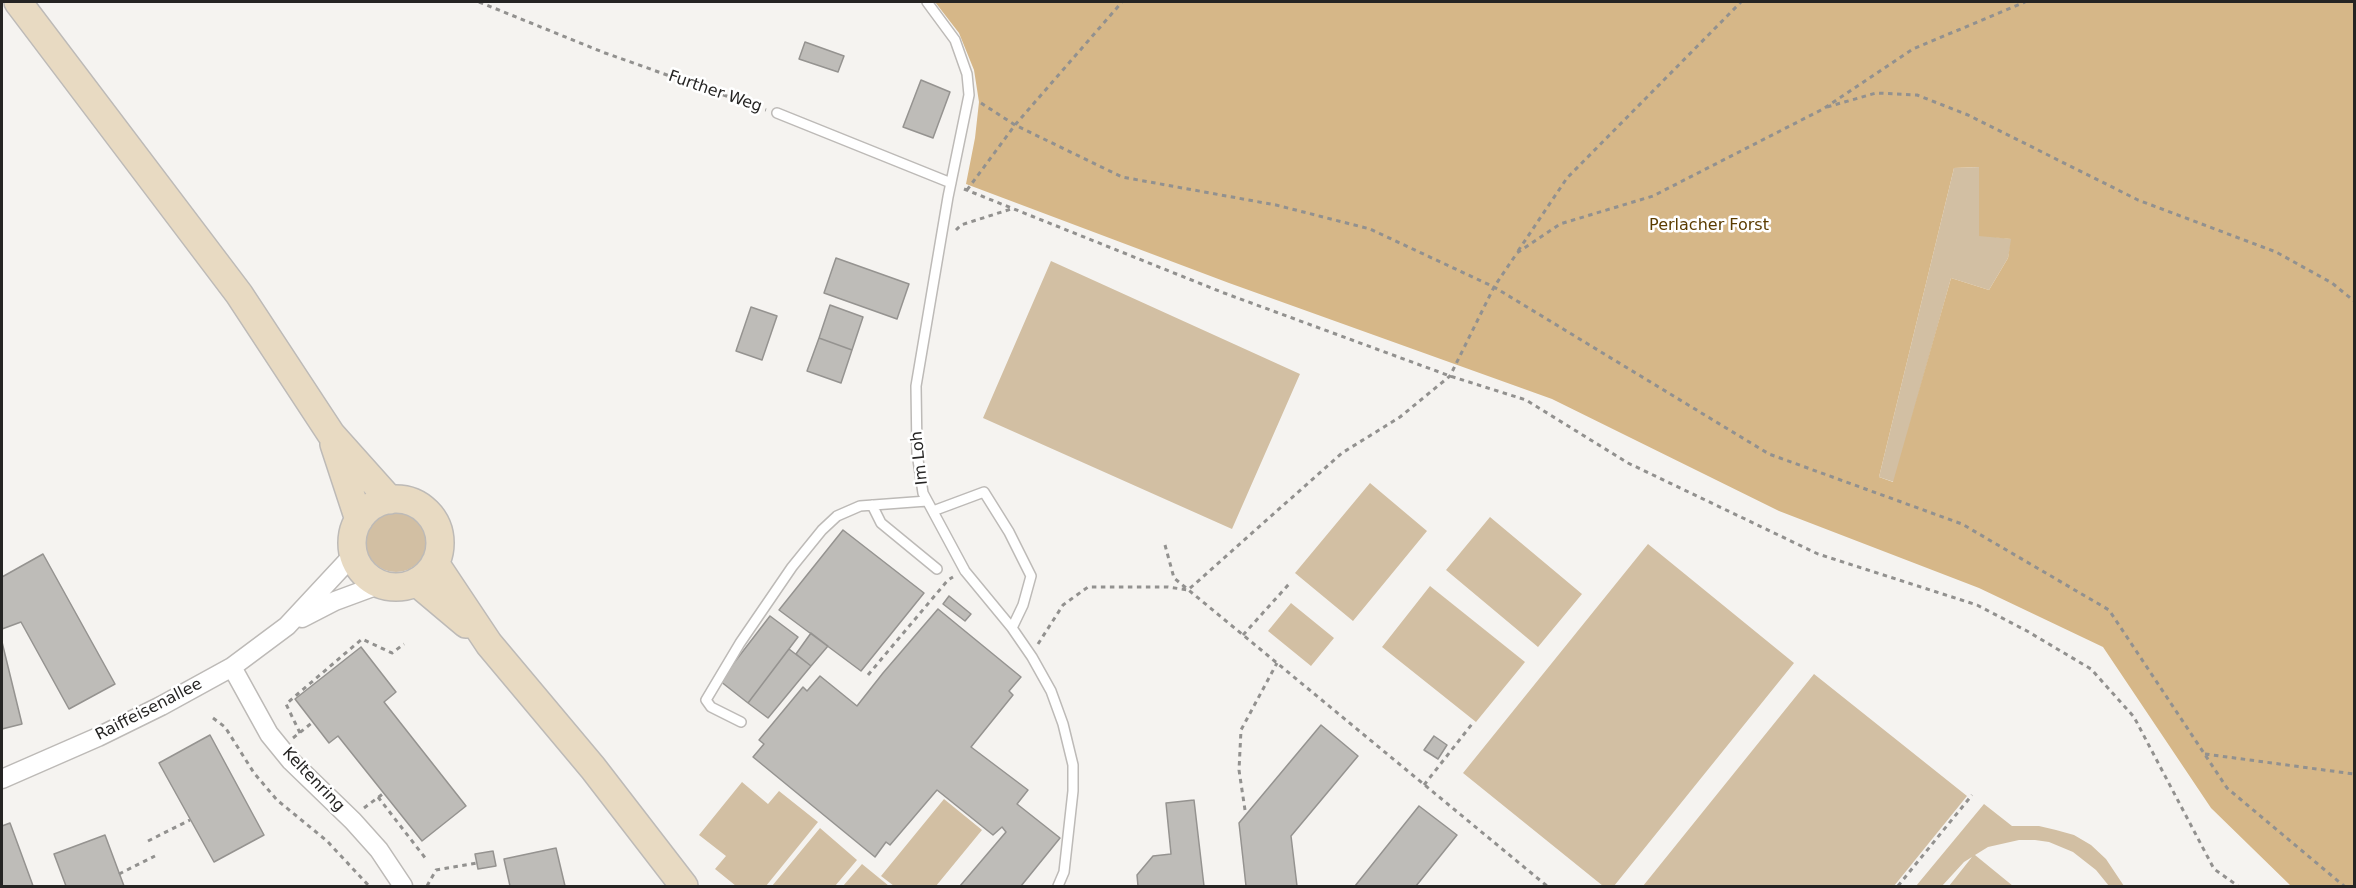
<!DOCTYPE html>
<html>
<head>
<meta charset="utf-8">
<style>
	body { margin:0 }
	#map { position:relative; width:2356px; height:888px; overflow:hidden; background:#f5f3f0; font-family:"DejaVu Sans",sans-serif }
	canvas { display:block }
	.frame { position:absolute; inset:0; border:3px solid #252423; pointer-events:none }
</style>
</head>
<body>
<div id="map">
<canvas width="2356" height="888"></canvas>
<div class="frame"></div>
</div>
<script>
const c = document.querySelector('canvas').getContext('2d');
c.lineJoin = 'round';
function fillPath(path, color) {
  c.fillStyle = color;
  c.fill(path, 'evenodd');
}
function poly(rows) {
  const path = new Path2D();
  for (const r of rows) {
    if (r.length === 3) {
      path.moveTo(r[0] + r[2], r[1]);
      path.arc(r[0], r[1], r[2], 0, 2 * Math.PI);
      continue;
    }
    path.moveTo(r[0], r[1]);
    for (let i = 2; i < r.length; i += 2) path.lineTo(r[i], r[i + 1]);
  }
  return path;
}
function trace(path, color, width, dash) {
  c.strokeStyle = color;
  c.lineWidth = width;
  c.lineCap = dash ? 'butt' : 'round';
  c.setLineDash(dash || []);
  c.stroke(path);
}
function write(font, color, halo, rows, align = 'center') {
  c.font = font + ' "DejaVu Sans",sans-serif';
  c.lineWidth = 5;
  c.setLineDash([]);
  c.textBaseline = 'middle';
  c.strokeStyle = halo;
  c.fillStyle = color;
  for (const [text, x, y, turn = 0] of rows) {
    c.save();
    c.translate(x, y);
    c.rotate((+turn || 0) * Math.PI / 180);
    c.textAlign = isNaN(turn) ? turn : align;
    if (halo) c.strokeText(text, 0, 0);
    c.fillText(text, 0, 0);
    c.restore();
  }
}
fillPath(poly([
	[1980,167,1979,235,2012,239,2008,258,1989,290,1951,278,1894,482,1879,477,1954,168],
	[1051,261,1300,374,1232,529,983,418],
	[1370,483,1427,531,1353,621,1295,573],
	[396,541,31],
	[1490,517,1582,594,1538,647,1446,570],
	[1648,544,1794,663,1614,886,1603,886,1463,773],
	[1430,586,1525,662,1476,722,1382,647],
	[1291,603,1334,638,1311,666,1268,631],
	[1814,674,1967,796,1894,886,1643,886],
	[742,782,768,804,779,791,818,822,766,886,736,886,715,869,726,856,699,835],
	[944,799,982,830,936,886,894,886,881,876],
	[1984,804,2012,826,2039,826,2056,830,2074,835,2091,845,2106,859,2124,886,2109,886,2096,870,2073,852,2049,842,2035,840,2019,840,1988,847,1975,855,2013,886,1949,886,1972,857,1964,862,1942,886,1916,886],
	[820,828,857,860,835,886,772,886],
	[862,864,889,886,843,886]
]), '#d2bfa3');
fillPath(poly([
	[935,2,2354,2,2354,886,2291,886,2211,808,2103,647,1979,588,1779,511,1552,399,1229,283,966,184,975,138,979,102,974,70,959,33],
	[1979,167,1979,236,2011,239,2008,258,1989,290,1951,278,1893,482,1879,477,1954,168]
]), '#d6b788');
const building = poly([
	[805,42,844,56,838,72,799,59,805,42],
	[921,80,950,92,933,138,903,127,921,80],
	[836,258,909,284,897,319,824,293,836,258],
	[830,305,863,317,852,350,819,338,830,305],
	[751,307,777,316,762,360,736,351,751,307],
	[819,338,852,350,841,383,807,371,819,338],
	[843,530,924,593,861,671,779,610,843,530],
	[43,554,115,684,69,709,21,622,2,629,2,577,43,554],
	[949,596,971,614,965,621,943,604,949,596],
	[938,609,1021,677,1009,691,1013,695,971,747,1028,790,1017,804,1060,838,1021,886,960,886,1006,832,1002,827,993,835,937,790,890,845,886,842,875,857,753,757,764,744,759,740,803,687,807,691,820,676,857,706,883,673,938,609],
	[770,616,798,637,748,703,720,681,770,616],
	[811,633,828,646,811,666,796,654,811,633],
	[2,642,22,724,2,729,2,642],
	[361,647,396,692,384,702,466,806,422,841,338,736,329,743,295,699,361,647],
	[789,649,811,666,768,718,748,703,789,649],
	[1321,725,1358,756,1291,836,1297,886,1246,886,1239,823,1321,725],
	[210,735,264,835,214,862,159,763,210,735],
	[1434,736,1447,745,1438,759,1424,750,1434,736],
	[1194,800,1204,886,1138,886,1137,875,1153,856,1171,854,1166,803,1194,800],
	[1419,806,1457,835,1416,886,1355,886,1419,806],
	[10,823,32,883,33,886,2,886,2,826,10,823],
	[105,835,124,886,66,886,54,854,105,835],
	[556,848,565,886,510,886,504,859,556,848],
	[493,851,496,866,478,869,475,854,493,851]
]);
fillPath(building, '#bebcb8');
trace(building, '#959390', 1.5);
const service = poly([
	[927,2,955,40,967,74,969,95,948,197,916,386,917,453,923,493,965,571,1012,628,1032,657,1051,691,1063,724,1073,765,1073,791,1064,872,1058,886],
	[777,113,951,183],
	[872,505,881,523,937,569],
	[933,511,984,492,1009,532,1031,576,1023,605,1012,628],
	[741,722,711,707,706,700,740,643,792,567,822,530,837,516,860,506,927,501]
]);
const minor = poly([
	[302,618,335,601,381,584],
	[232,667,269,734,291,761,353,821,379,850,403,886],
	[2,779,98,737,161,706,232,667,287,626,354,554]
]);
const secondary = poly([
	[18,2,239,294,331,434,390,500],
	[334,444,359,520],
	[396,543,44],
	[435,563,489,644,593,768,684,886],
	[416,582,466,624]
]);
trace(service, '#bdbab7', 12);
trace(minor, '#bdbab7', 21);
trace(secondary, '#bdbab7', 30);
trace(poly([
	[479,2,605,53,766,110],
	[981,103,1015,125,1122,177,1276,205,1370,229,1494,287,1769,454,1962,524,2109,610,2227,788,2344,886],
	[1827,107,1876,93,1917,95,1968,115,2138,200,2276,252,2332,283,2354,301],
	[964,189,1224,293,1450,376,1526,400,1628,463,1818,554,1977,605,2027,631,2091,669,2134,717,2214,869,2238,886],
	[967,190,1015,125,1122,2],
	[956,230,961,225,1011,209],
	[1518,251,1567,178,1741,2],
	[1165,545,1174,578,1547,886],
	[1243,635,1289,584],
	[1038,644,1063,605,1088,587,1168,587,1188,590,1342,453,1400,417,1450,376,1494,287,1517,253,1560,224,1653,196,1823,109,1913,49,2025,2],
	[868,675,948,580,953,577],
	[213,718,225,727,254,773,277,800,327,841,369,886],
	[300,733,286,704,362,639,392,653,404,644],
	[293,738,313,722],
	[2205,754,2354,774],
	[1424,785,1472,724],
	[378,797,426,859],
	[364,808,384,793],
	[1245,810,1239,770,1241,730,1277,663],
	[148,841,190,820],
	[119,874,155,856],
	[427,886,436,870,477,863],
	[1898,886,1972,795]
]), '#92918f', 3, [4.5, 4.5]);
trace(service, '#fff', 9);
trace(minor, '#fff', 18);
trace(secondary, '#e8dac2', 27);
write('16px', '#252423', '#fff', [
	["Further Weg",715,92,19],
	["Im Loh",920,458,-96],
	["Raiffeisenallee",149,710,-27],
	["Keltenring",313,780,46]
]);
write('16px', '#5b3c00', '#fff', [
	["Perlacher Forst",1709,226]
]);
</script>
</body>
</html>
